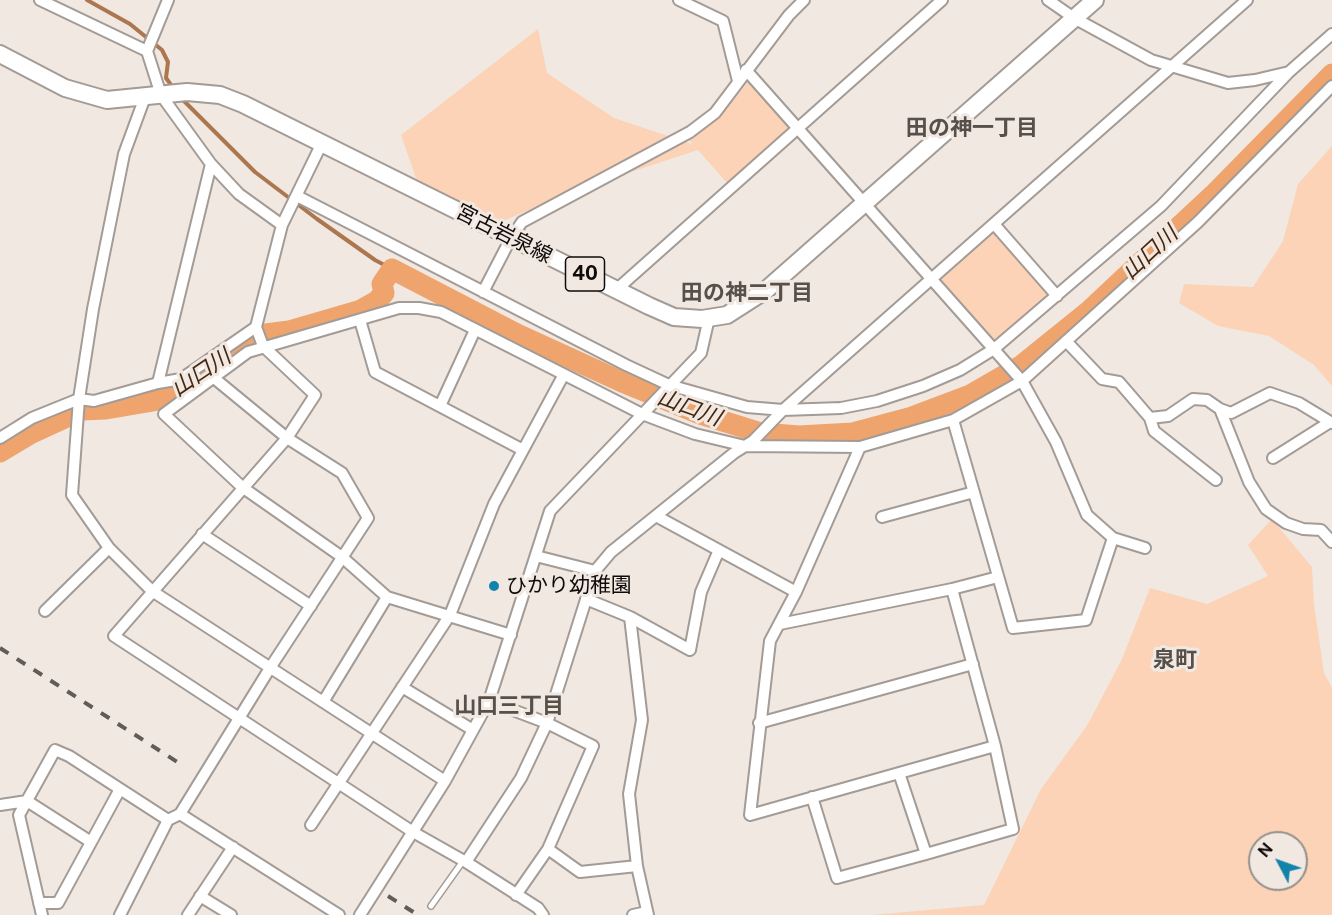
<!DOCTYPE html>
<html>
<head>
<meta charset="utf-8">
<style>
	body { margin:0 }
	#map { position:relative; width:1332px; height:915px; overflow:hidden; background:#f1e8e2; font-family:"Public Sans",sans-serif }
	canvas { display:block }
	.north { position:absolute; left:1248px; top:831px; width:60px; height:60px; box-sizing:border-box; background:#f1e8e2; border:2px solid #96908b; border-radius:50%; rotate:311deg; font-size:16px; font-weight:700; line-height:24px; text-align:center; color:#0e0b09 }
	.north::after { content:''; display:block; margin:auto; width:21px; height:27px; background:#1283aa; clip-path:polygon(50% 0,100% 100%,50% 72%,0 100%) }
</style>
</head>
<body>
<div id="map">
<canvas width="1332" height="915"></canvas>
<div class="north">N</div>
</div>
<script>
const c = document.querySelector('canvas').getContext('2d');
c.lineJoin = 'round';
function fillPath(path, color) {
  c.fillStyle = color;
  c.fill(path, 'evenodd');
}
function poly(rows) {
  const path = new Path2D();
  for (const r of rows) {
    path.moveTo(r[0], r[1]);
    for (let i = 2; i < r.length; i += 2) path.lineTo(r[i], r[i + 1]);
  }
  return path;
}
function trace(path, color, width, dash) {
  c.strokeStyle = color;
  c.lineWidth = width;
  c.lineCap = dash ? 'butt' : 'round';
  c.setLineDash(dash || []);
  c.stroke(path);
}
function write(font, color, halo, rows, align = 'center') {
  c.font = font + ' "Public Sans","Noto Sans JP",sans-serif';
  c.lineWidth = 6;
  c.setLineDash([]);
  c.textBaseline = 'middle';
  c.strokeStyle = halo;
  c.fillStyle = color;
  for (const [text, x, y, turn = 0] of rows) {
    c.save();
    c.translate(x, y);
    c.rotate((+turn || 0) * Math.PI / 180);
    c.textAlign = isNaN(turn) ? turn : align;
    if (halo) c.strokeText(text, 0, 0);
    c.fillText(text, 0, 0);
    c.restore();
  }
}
fillPath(poly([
	[538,29,547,73,614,118,692,144,689,139,719,118,749,81,790,128,727,183,698,150,576,190,503,221,418,184,401,135],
	[1332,146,1332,386,1314,365,1269,336,1218,326,1179,303,1184,284,1253,287,1283,241,1298,184],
	[994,231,1051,296,994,343,939,280],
	[1272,519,1312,567,1314,604,1324,673,1332,688,1332,915,872,915,984,905,1041,789,1088,724,1122,659,1150,588,1207,604,1268,576,1248,545],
	[1260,843,1296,843,1296,879,1260,879]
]), '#fcd3b6');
trace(poly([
	[87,0,130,24,162,50,168,62,166,78,174,89],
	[180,97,255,172,317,219,375,260,392,269]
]), '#ac764f', 4);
trace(poly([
	[0,452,30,434,82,410,106,409,153,401,176,393,238,348,266,334,289,331,361,310,377,301,384,293,382,284,392,269,517,334,620,381,700,414,761,433,799,436,853,433,909,418,970,395,1022,365,1089,311,1154,250,1213,195,1332,74]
]), '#efa46d', 21);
const service = poly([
	[431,906,463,861]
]);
const minor = poly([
	[40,0,147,51,161,95,211,164,239,194,282,225],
	[679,0,723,21,738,81],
	[1048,0,1074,18,1151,60,1228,83,1255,80,1289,72,1332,34],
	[147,51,168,0],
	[746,70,1022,381,1056,442,1087,515,1113,538,1145,548],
	[145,97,124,154,93,309,79,399,72,495,109,548,152,591,445,781],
	[322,143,282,225,256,327,263,346,315,395,287,438,114,636,413,832,466,862,538,908,543,915],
	[297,196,626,365,669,385,747,407,783,410,841,408,877,401,923,386,960,370,994,349,1161,206,1289,72],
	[994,224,1057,296],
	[616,290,942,0],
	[483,292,511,238,522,222,690,132,715,113,789,15,804,0],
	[360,320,375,372,523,450],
	[1066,341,1102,379,1119,382,1150,418,1168,416,1193,399,1207,400,1220,409,1249,482,1266,509,1286,523,1303,529,1321,530,1332,542],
	[158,383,211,164],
	[440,406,475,330],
	[1220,409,1231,413,1270,393,1299,403,1332,423],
	[1150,418,1154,431,1216,480],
	[953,420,1013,628,1086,620,1113,538],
	[0,438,32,418,79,399,94,401,158,383,181,379,256,327],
	[860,447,796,592,770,641,750,815,995,746,952,589,998,577],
	[1273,458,1330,422],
	[656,516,796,592],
	[882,517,974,492],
	[202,534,311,606],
	[536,556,595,571],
	[586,599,630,617,690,650,701,592,719,550],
	[45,611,109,548],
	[630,617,642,720,629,794,637,866,648,915],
	[780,624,952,589],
	[511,635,387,597,342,557,242,487,164,414,248,352,399,308,419,308,441,312,642,414,695,434,745,446,860,447,953,420,1022,381,1198,222,1332,86],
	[402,687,473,730],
	[489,701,547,723,593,746,548,849,516,895],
	[323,702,387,597],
	[759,723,973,664],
	[899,773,926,854],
	[812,797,837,878,926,854,1013,829,995,746],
	[0,805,27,801,91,842],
	[180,814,339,915],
	[311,825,450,615,494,504,563,376],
	[548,849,580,872,637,866],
	[466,862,521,778,547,723,595,571,611,552,734,453,753,441,783,410,1247,0],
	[200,896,231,915],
	[39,903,58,903,120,789],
	[42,915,19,815,55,750,69,756,168,820],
	[120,915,168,820,180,814,270,668,368,518,342,473,287,438,214,378],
	[188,915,233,847],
	[360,915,445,781,489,701,550,511,701,353,709,318],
	[633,915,647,912]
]);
const primary = poly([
	[0,54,65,88,107,100,187,92,220,95,243,104,649,306,674,317,702,319,727,315,766,290,1095,0]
]);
trace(service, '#a39b96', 8);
trace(minor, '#a39b96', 14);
trace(primary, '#a39b96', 20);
trace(service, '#fff', 5);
trace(minor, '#fff', 10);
trace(primary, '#fff', 16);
trace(poly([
	[0,648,182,765],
	[388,896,418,915]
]), '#615c58', 4, [10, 10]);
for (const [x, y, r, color] of [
	[494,586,6,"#1283aa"]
]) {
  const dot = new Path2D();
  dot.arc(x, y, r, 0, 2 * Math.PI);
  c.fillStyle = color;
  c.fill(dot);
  trace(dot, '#f1e8e2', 2);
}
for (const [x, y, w] of [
	[585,274,39]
]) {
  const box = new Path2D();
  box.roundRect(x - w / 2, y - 17, w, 34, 4.5);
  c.fillStyle = '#f1e8e2';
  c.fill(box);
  trace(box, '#0e0b09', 1.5);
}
write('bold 20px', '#0e0b09', null, [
	["40",585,274]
]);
write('21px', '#0e0b09', '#f1e8e2', [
	["宮古岩泉線",504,234,27]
]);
write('21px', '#0e0b09', '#f1e8e2', [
	["ひかり幼稚園",506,586]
], 'left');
write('bold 22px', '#564f4a', '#f1e8e2', [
	["田の神一丁目",972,128],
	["田の神二丁目",747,293],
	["泉町",1175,660],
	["山口三丁目",509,706]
]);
write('italic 22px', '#452710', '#f1e8e2', [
	["山口川",1150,253,-43],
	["山口川",201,373,-34],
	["山口川",689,408,20]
]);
</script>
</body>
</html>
